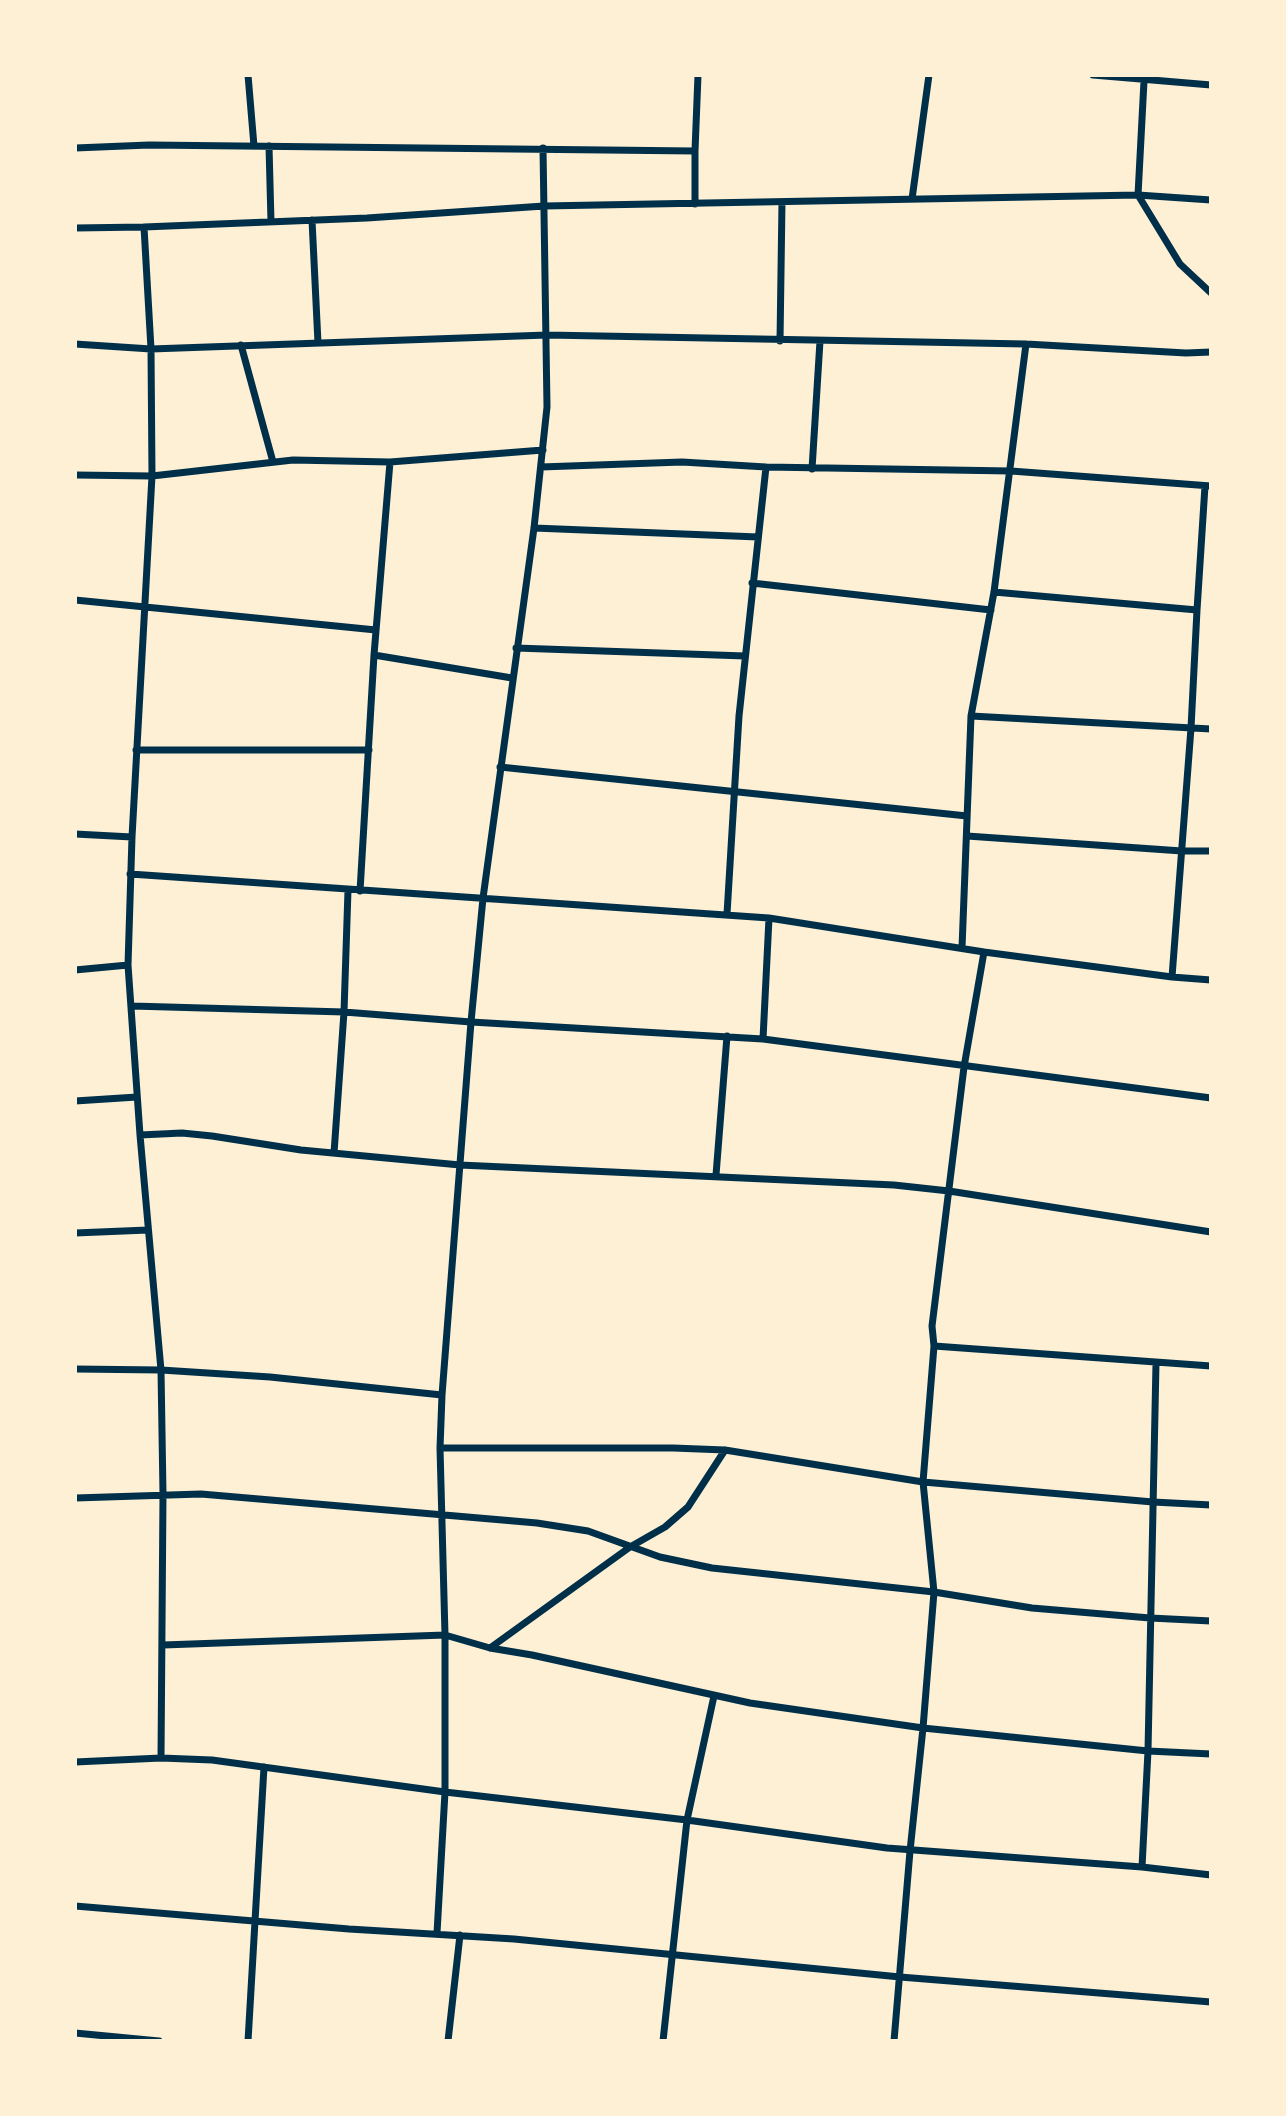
<!DOCTYPE html>
<html>
<head>
<meta charset="utf-8">
<style>
	body { margin:0 }
	#map { position:relative; width:1286px; height:2116px; overflow:hidden; background:#fdf0d5; font-family:Figtree,sans-serif }
	canvas { display:block }
	.frame { position:absolute; inset:0; border:77px solid #fdf0d5; pointer-events:none }
</style>
</head>
<body>
<div id="map">
<canvas width="1286" height="2116"></canvas>
<div class="frame"></div>
</div>
<script>
const c = document.querySelector('canvas').getContext('2d');
c.lineJoin = 'round';
function poly(rows) {
  const path = new Path2D();
  for (const r of rows) {
    path.moveTo(r[0], r[1]);
    for (let i = 2; i < r.length; i += 2) path.lineTo(r[i], r[i + 1]);
  }
  return path;
}
function trace(path, color, width, dash) {
  c.strokeStyle = color;
  c.lineWidth = width;
  c.lineCap = dash ? 'butt' : 'round';
  c.setLineDash(dash || []);
  c.stroke(path);
}
trace(poly([
	[248,75,254,146],
	[1093,75,1211,85],
	[1144,81,1138,195,1180,264,1211,293],
	[269,146,271,222],
	[75,148,149,145,695,151,698,75],
	[695,151,695,204],
	[912,199,929,75],
	[312,220,318,343],
	[144,227,151,349,152,476,132,837,128,965,140,1135,161,1370,163,1494,161,1758],
	[75,228,144,227,367,218,544,206,1138,195,1211,200],
	[780,341,782,202],
	[75,344,151,349,547,335,1026,344,1186,353,1211,352],
	[241,345,273,462],
	[541,467,682,462,766,467,1011,471,1211,486],
	[812,469,820,341],
	[75,475,152,476,293,460,390,462,543,450],
	[534,528,758,537],
	[752,583,991,610],
	[994,592,1197,610],
	[75,600,376,630],
	[516,648,745,656],
	[374,655,512,678],
	[971,716,1211,729],
	[136,750,369,750],
	[500,767,967,816],
	[75,834,132,837],
	[967,836,1182,851,1211,851],
	[130,874,769,918,984,952,1172,977,1211,980],
	[360,891,374,655,390,462],
	[727,914,739,716,766,467],
	[962,948,971,716,994,592,1026,344],
	[75,970,128,965],
	[1172,977,1191,728,1197,610,1205,486],
	[132,1006,344,1012,471,1022,763,1039,1211,1098],
	[763,1039,769,918],
	[75,1101,137,1097],
	[140,1135,182,1133,212,1136,301,1150,460,1165,894,1185,949,1191,1211,1232],
	[334,1153,344,1012,348,890],
	[716,1175,727,1036],
	[75,1233,148,1230],
	[934,1346,1211,1366],
	[75,1369,161,1370,270,1377,442,1395],
	[440,1448,673,1448,725,1450,923,1482,1153,1502,1211,1505],
	[75,1498,201,1494,537,1523,588,1531,660,1557,712,1568,934,1592,1032,1608,1150,1618,1211,1621],
	[163,1645,445,1635,490,1648,532,1655,750,1703,923,1728,1148,1751,1211,1754],
	[490,1648,630,1547,665,1527,688,1507,725,1450],
	[75,1762,161,1758,212,1760,445,1792,687,1820,887,1848,1142,1867,1211,1875],
	[1142,1867,1148,1751,1156,1363],
	[75,1906,349,1929,514,1939,900,1977,1211,2002],
	[437,1933,445,1792,445,1635,440,1448,442,1395,471,1022,483,898,534,528,547,407,543,148],
	[75,2033,159,2041],
	[248,2041,264,1767],
	[448,2041,460,1935],
	[663,2041,687,1820,714,1696],
	[894,2041,910,1851,923,1728,934,1592,923,1482,934,1346,932,1326,964,1067,984,952]
]), '#003049', 7);
</script>
</body>
</html>
